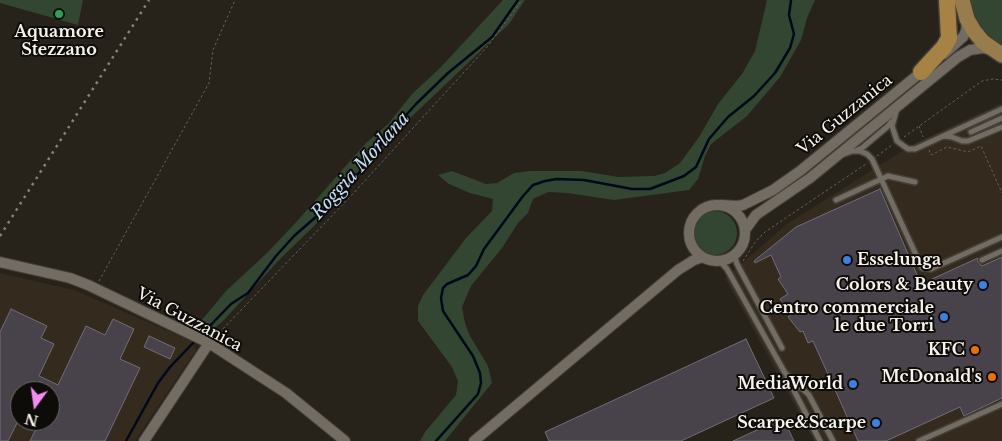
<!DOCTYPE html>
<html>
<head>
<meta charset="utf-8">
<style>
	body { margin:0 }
	#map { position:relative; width:1002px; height:441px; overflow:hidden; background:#27221a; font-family:"Libre Baskerville",serif }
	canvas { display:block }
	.north { position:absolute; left:10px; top:381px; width:50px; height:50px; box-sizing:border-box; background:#0e0c08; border:1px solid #6b6864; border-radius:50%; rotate:194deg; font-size:14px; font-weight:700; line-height:20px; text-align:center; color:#f7f3ee }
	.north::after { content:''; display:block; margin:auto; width:18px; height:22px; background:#f489f0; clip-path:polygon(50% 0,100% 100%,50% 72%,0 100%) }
</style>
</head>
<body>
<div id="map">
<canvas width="1002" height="441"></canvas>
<div class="north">N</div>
</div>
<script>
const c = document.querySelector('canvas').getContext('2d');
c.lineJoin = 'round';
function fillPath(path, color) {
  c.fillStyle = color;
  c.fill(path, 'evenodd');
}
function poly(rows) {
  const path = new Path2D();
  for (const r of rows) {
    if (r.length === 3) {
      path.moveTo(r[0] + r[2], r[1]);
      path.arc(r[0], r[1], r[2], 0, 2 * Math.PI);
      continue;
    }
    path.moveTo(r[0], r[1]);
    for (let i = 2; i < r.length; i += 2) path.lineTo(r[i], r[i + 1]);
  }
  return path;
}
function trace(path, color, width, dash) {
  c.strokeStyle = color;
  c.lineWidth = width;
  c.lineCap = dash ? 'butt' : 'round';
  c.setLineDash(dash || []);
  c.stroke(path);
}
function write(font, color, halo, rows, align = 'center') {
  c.font = font + ' "Libre Baskerville",serif';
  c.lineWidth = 4;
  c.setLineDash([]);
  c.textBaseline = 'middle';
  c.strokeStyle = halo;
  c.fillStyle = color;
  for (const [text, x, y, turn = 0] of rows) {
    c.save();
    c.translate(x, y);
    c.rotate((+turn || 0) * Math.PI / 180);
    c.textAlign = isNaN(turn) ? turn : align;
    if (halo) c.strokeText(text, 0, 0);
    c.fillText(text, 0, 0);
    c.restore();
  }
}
fillPath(poly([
	[1002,103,1002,441,814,441,725,278,787,224,915,143],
	[0,273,74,290,191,341,196,350,135,441,0,441],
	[20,391,50,391,50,421,20,421]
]), '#342b1e');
fillPath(poly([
	[0,0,83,0,78,25,0,3],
	[503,0,525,0,509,24,406,122,314,226,279,260,224,320,210,332,201,321,226,291,268,252,299,219,366,143,388,124,412,94,440,68],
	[767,0,815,0,807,18,801,40,780,77,747,116,711,144,705,156,698,179,689,190,614,200,567,193,548,192,533,199,528,213,518,223,502,248,471,286,462,307,465,323,470,336,488,366,492,383,445,441,420,441,425,432,456,395,458,381,452,367,418,321,418,306,423,295,466,238,492,211,493,199,470,193,449,184,438,175,452,171,486,184,497,183,514,173,530,171,581,171,619,177,654,176,665,173,680,163,699,137,718,104,742,74,755,51],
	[967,0,1002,0,1002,48,982,35],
	[715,233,22]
]), '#334631');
trace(poly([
	[204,332,231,304,248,293,276,256,294,236,333,202,364,167,388,135,416,104,448,73,492,37,518,0],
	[126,441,158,383,170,367,194,342],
	[436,441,478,394,481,383,480,373,473,356,443,311,441,298,443,288,447,284,468,275,476,266,484,249,523,196,533,185,545,181,557,179,584,180,632,189,650,189,684,176,696,167,709,139,728,117,754,96,775,73,790,48,794,34,789,15,791,0]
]), '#00091a', 2.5);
const building = poly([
	[880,189,921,284,978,258,978,262,982,266,1002,257,1002,398,964,416,960,407,886,441,858,441,813,341,808,343,803,331,800,332,788,317,792,314,780,299,788,294,778,279,781,277,771,255,755,263,754,261,796,227,880,189],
	[11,309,47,326,41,338,54,344,39,376,58,385,86,326,105,335,113,319,134,329,120,359,140,368,105,441,30,441,40,421,50,421,50,391,41,391,34,388,32,391,20,391,20,417,8,441,0,441,0,332,11,309],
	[149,336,175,348,170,359,144,347,149,336],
	[746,339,774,398,681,441,549,441,545,432,746,339],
	[783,418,794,441,733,441,783,418]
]);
fillPath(building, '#48424b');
trace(building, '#726d76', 1);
const service = poly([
	[896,112,892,126,897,141,908,149,915,149,1002,109],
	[971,132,1002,118],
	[944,136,952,137,962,141,968,141,1002,127],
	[857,150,862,148,875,137,887,127,891,122],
	[844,154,852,151,860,151,867,154,872,159,922,268,931,269,1002,237],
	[836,200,888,176,915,182],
	[734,255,737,264,782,348],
	[719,260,727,269,785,373,809,395,833,441],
	[982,260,1002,251],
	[787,377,820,441],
	[919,441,1002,404]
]);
const minor = poly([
	[944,54,963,37,966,31,967,19],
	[721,205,737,206,743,205,773,190,800,171,925,69],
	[717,233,28],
	[745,230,756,215,810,178,958,57,970,50,983,48,992,50],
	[0,262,70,278,88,285,209,343,286,393,345,441],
	[144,441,209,343],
	[474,441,678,270,694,260,703,257]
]);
const primary = poly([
	[962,0,967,19,974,31,983,42,1002,55]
]);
const trunk = poly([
	[921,72,944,47,949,38,947,0]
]);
trace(service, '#433e38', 8);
trace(minor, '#433e38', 12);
trace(primary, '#433e38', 18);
trace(trunk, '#433e38', 19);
trace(poly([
	[919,126,923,137],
	[904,137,982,81,993,79,1002,80],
	[929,150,931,155,947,147,968,152,981,146,1002,193],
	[877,156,892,145],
	[743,261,756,241,765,232,866,164],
	[99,281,209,83,213,50,235,0],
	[216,336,350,197,487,47,522,0]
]), '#68635c', 1, [2.5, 2.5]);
trace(service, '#726c63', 5);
trace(minor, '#726c63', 10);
trace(primary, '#997c4c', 15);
trace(trunk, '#a68244', 16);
trace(poly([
	[0,236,149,0]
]), '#88847d', 2.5, [2.5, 5]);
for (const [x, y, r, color] of [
	[59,14,5,"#2e9e5b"],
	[847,260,5,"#3f7fe0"],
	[983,285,5,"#3f7fe0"],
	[944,317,5,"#3f7fe0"],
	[975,350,5,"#e8710a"],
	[992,377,5,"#e8710a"],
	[853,384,5,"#3f7fe0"],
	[876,423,5,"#3f7fe0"]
]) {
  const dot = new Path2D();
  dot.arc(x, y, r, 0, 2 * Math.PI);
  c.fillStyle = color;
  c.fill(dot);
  trace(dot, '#0e0c08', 2);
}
write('bold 16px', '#f7f3ee', '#0e0c08', [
	["Aquamore",59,32,"center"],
	["Stezzano",59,50,"center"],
	["Esselunga",857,260,"left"],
	["Colors & Beauty",973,285],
	["Centro commerciale",934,308],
	["le due Torri",934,326],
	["KFC",965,350],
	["McDonald's",982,377],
	["MediaWorld",843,384],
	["Scarpe&Scarpe",866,423]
], 'right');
write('16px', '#f7f3ee', '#0e0c08', [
	["Via Guzzanica",845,115,-39],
	["Via Guzzanica",189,320,28]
]);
write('italic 18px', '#c2dcf6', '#0e0c08', [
	["Roggia Morlana",361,166,-48]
]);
</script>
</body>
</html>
